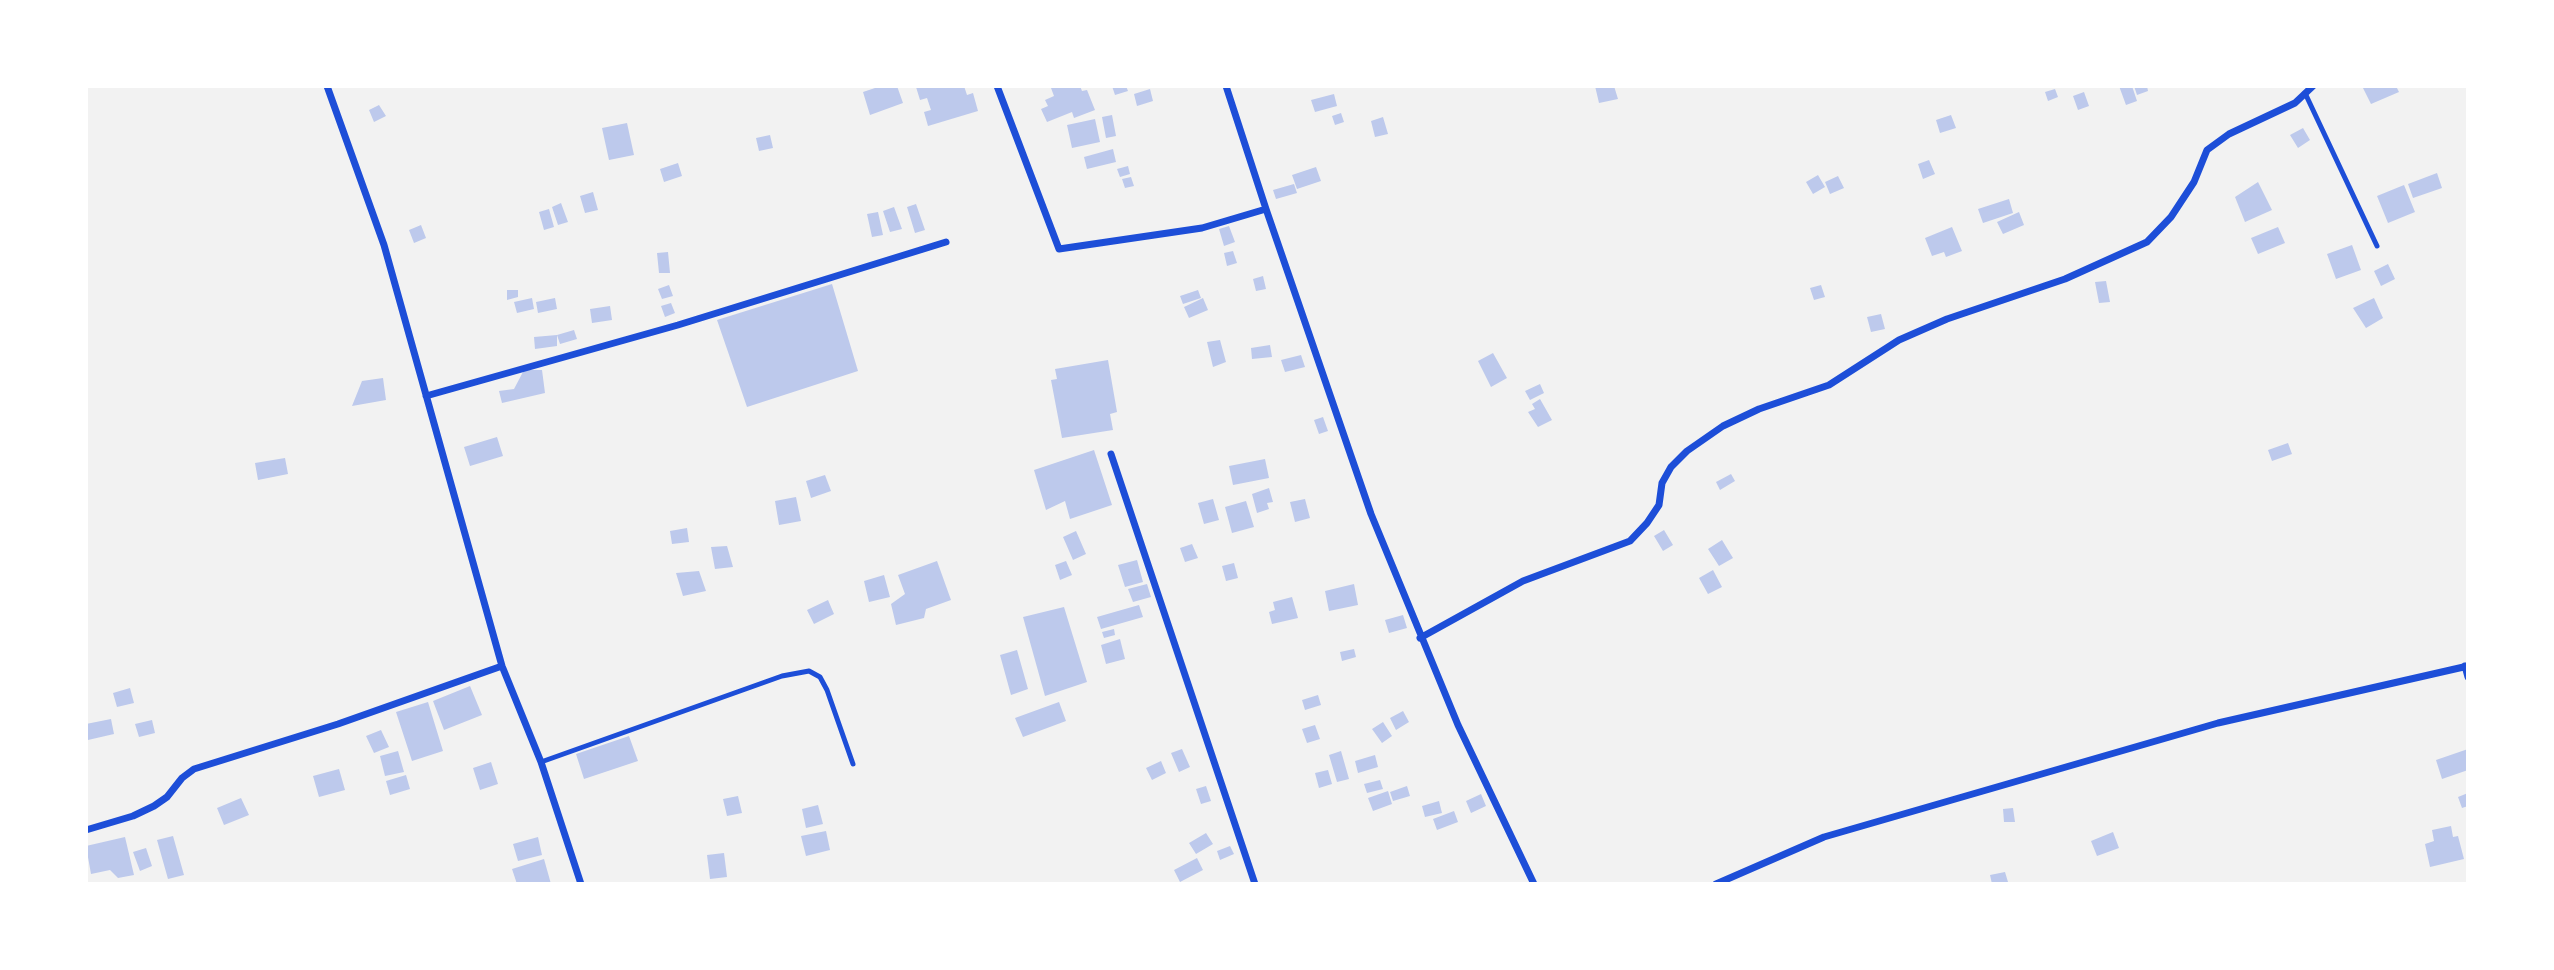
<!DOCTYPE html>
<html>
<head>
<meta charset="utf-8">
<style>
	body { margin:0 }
	#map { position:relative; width:2554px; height:970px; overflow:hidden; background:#f2f2f2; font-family:Montserrat,sans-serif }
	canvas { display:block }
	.frame { position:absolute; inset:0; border:88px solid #fff; pointer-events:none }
</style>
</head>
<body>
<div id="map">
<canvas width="2554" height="970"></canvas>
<div class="frame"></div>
</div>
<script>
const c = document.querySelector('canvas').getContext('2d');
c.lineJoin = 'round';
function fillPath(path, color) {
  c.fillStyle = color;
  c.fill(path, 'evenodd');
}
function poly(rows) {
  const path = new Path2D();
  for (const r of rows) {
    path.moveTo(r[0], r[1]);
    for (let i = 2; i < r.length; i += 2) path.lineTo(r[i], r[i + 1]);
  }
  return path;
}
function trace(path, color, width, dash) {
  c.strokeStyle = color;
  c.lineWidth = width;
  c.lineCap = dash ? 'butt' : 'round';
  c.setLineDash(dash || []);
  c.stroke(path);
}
fillPath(poly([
	[881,86,897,86,903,103,870,115,863,92],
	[921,86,964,86,967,95,973,93,978,111,928,126,924,112,931,110,927,98,920,100,916,87],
	[1058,86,1080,86,1082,91,1087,90,1095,110,1074,118,1072,112,1047,122,1041,109,1048,106,1045,100,1054,96,1051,88],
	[1112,86,1126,86,1128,91,1115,95],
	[1595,86,1614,86,1618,99,1599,103],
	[2119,86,2132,86,2137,101,2126,105],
	[2134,86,2147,86,2148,91,2137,95],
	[2362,86,2396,86,2399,92,2371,104],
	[1150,89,1153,101,1137,106,1134,94],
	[2055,89,2058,97,2048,101,2045,92],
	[2084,92,2089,106,2078,110,2073,96],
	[1334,94,1337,106,1315,112,1311,100],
	[379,105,386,116,374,122,369,110],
	[1341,113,1344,122,1335,125,1332,116],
	[1112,115,1116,136,1106,138,1102,117],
	[1951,115,1956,128,1940,133,1936,120],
	[1383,117,1388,134,1375,137,1371,121],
	[1095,119,1100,142,1072,148,1067,125],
	[627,123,634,155,609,160,602,128],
	[2303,128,2310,140,2298,148,2290,135],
	[770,135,773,148,759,151,756,138],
	[1113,149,1116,162,1087,169,1084,157],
	[1929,160,1935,174,1923,179,1918,164],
	[678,163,682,176,664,182,660,169],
	[1128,166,1130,174,1120,177,1117,169],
	[1316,167,1321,181,1297,189,1292,175],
	[2437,173,2442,188,2413,198,2408,184],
	[1818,175,1825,187,1813,194,1806,182],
	[1838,176,1844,188,1830,194,1825,182],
	[1131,177,1134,186,1125,188,1122,179],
	[2258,182,2272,210,2245,222,2235,197],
	[1294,184,1297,193,1276,199,1273,190],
	[2404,185,2415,212,2388,223,2377,196],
	[593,192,598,210,585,213,580,196],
	[2009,199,2013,213,1983,223,1978,209],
	[561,203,568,222,558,225,552,207],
	[916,204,925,230,915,233,907,207],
	[894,207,902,229,890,232,883,211],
	[549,209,554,227,544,230,539,212],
	[878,212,883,235,872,237,867,214],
	[2019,212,2024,225,2003,234,1997,222],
	[421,225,426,238,414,243,409,230],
	[1229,226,1235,242,1224,246,1219,229],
	[1952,227,1962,251,1946,257,1944,252,1932,256,1925,238],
	[2278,227,2285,243,2258,254,2251,238],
	[2352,245,2361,270,2336,279,2327,254],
	[1233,251,1237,263,1227,266,1224,253],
	[668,252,670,273,659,273,657,253],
	[2388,264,2395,279,2381,286,2374,271],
	[1263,276,1266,289,1256,291,1253,279],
	[2106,281,2110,302,2099,303,2095,282],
	[832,284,858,371,747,407,717,320],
	[669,285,673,296,662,299,658,289],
	[1821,285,1825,297,1814,300,1810,288],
	[507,290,518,290,518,297,507,300],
	[1198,290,1201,298,1183,304,1180,296],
	[532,298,534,309,517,313,514,302],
	[555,298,557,309,538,313,536,302],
	[1203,298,1208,310,1189,318,1184,307],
	[2374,298,2383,318,2366,328,2353,308],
	[671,303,675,313,665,317,661,306],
	[610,306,612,320,592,323,590,309],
	[1881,314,1885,329,1871,332,1867,317],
	[574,330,577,339,560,344,557,335],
	[557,335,557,346,535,349,534,337],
	[1220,340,1226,362,1213,367,1207,342],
	[1270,345,1272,357,1252,359,1251,348],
	[1493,353,1507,378,1491,387,1478,361],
	[1301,355,1305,367,1285,372,1281,360],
	[1108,360,1117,412,1110,414,1113,430,1062,438,1051,380,1057,379,1055,369],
	[524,370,542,370,545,393,502,403,499,391,514,389],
	[383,378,386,400,352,406,362,381],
	[1540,384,1544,393,1530,400,1525,391],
	[1540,399,1552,420,1538,427,1528,412,1535,409,1532,404],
	[1323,417,1328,431,1319,434,1314,420],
	[497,437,503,456,470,466,464,447],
	[2288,443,2292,454,2272,461,2268,450],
	[1094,450,1112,505,1070,519,1065,501,1046,510,1034,470],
	[285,458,288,474,258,480,255,463],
	[1265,459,1269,478,1233,485,1229,466],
	[1731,474,1735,481,1720,490,1716,482],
	[825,475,831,491,811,498,806,481],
	[1269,488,1273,502,1267,503,1269,509,1257,513,1252,494],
	[796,497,801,521,779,525,775,501],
	[1213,499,1219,520,1204,524,1198,503],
	[1305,499,1310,518,1295,522,1290,502],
	[1246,501,1254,527,1232,533,1225,507],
	[687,528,689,542,672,544,670,531],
	[1664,530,1673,545,1663,551,1654,536],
	[1076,531,1086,554,1073,560,1063,537],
	[1722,540,1733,558,1719,566,1708,549],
	[1192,544,1198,558,1185,562,1180,548],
	[727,546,733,567,715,569,711,547],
	[1137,560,1143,582,1125,587,1118,565],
	[937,561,951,600,926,609,924,618,896,625,891,604,905,594,898,575],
	[1066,561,1072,575,1060,580,1055,565],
	[1234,563,1238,578,1226,581,1222,566],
	[1713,570,1722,587,1708,594,1699,578],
	[699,571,706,591,683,596,676,573],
	[884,575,890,597,869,602,864,581],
	[1147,584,1151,597,1133,602,1128,589],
	[1354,584,1358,605,1329,611,1325,591],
	[1292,597,1298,618,1272,624,1269,612,1275,610,1273,602],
	[828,600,834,614,814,624,807,610],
	[1139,605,1143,617,1101,629,1097,617],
	[1064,607,1087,682,1045,696,1023,617],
	[1403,615,1407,628,1389,633,1385,620],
	[1114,629,1115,635,1104,638,1102,632],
	[1120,639,1125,659,1106,664,1101,645],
	[1354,649,1356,657,1342,661,1340,652],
	[1017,650,1028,689,1011,695,1000,655],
	[470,686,482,715,444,730,433,701],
	[130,688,134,703,117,707,113,693],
	[1318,695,1321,705,1305,710,1302,700],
	[428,702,443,751,412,761,396,712],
	[1059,702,1066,721,1023,737,1015,718],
	[1403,711,1409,722,1396,730,1390,718],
	[111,719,114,734,88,740,86,724],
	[152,720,155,733,139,737,135,724],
	[1383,722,1392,736,1382,743,1372,729],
	[1315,725,1320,739,1307,743,1302,729],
	[381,730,389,747,374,753,366,736],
	[629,736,638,761,584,779,576,754],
	[1182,749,1190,767,1179,772,1171,753],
	[2468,749,2468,770,2442,779,2436,760],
	[398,751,404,772,385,776,380,756],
	[1341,751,1349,779,1337,782,1329,755],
	[1375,755,1378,767,1358,773,1355,761],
	[1161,761,1166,773,1152,780,1146,768],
	[491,762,498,784,480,790,473,768],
	[339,769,345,790,319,797,313,776],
	[1328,770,1332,784,1319,788,1315,773],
	[406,775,410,789,390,795,386,781],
	[1380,780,1383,789,1367,793,1364,784],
	[1206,786,1211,801,1201,804,1196,789],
	[1407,786,1410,796,1393,801,1390,792],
	[1388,791,1392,804,1373,811,1368,798],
	[2468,793,2468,806,2462,808,2458,797],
	[1481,794,1486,806,1471,813,1466,801],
	[738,796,742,813,727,816,723,799],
	[241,798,249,815,224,825,217,808],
	[1439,801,1442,813,1425,817,1422,806],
	[818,805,823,824,806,828,802,809],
	[2013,808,2015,822,2004,822,2003,809],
	[1454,811,1458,822,1437,830,1433,819],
	[2451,826,2453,837,2458,836,2464,859,2430,867,2425,844,2434,841,2432,830],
	[826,831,830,850,806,856,801,836],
	[2113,832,2119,848,2097,856,2091,841],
	[1206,833,1213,844,1196,854,1189,843],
	[173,836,184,875,168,879,157,840],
	[125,837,134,875,118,878,110,870,91,874,86,846],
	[538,837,542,855,518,861,513,844],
	[1230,846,1234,854,1220,860,1217,851],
	[146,848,152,866,140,871,133,852],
	[724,853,727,877,710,879,707,855],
	[1197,858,1203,870,1180,882,1174,870],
	[544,859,551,884,517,884,512,869],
	[2005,872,2008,882,1992,884,1990,875]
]), '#bdc9ec');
trace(poly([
	[2305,93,2377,246],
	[541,762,782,676,809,671,820,677,827,690,853,764]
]), '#1d4ed8', 5);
trace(poly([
	[327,86,384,245,502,666,541,762,581,884],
	[997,86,1059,249,1202,228,1266,209],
	[1226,86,1266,209,1371,514,1458,725,1534,884],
	[426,396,678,325,946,242],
	[1111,454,1255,884],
	[1420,638,1523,581,1630,541,1647,523,1659,505,1662,483,1671,467,1687,451,1723,426,1759,409,1829,385,1899,340,1947,319,2065,279,2147,242,2171,217,2194,182,2207,150,2229,134,2295,103,2313,86],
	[2465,666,2468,677],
	[86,830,133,816,154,806,167,797,182,778,194,769,338,724,502,666],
	[1716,884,1824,837,2218,723,2468,666]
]), '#1d4ed8', 7);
</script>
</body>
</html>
